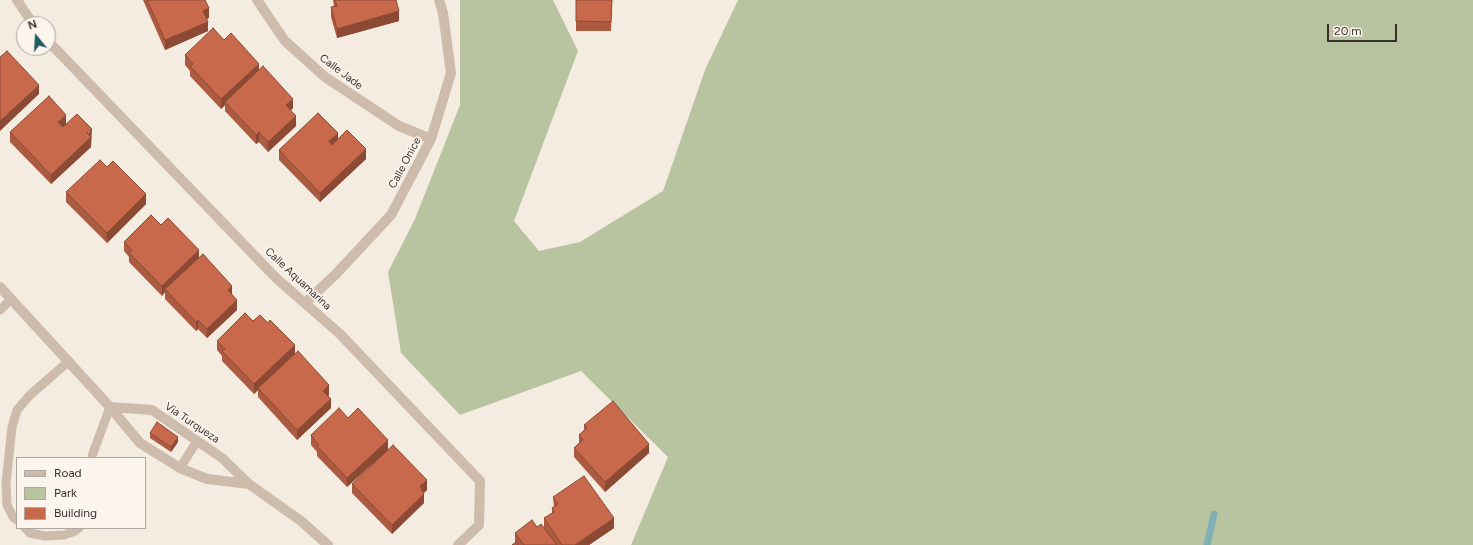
<!DOCTYPE html>
<html>
<head>
<meta charset="utf-8">
<style>
	body { margin:0 }
	#map { position:relative; width:1473px; height:545px; overflow:hidden; background:#f4ebe1; font-family:Figtree,sans-serif }
	canvas { display:block }
	.legend { position:absolute; left:16px; top:457px; width:130px; height:72px; box-sizing:border-box; background:#fbf5ee; border:1px solid #aea6a0; margin:0; padding:5px 7px; list-style:none; font-size:12px; color:#3b302b }
	.legend li { display:flex; align-items:center; gap:8px; height:20px }
	.legend b { width:20px; border:1px solid #aea6a0 }
	.north { position:absolute; left:16px; top:16px; width:40px; height:40px; box-sizing:border-box; background:#fbf5ee; border:1px solid #aea6a0; border-radius:50%; rotate:342deg; font-size:11px; font-weight:700; line-height:16px; text-align:center; color:#3b302b }
	.north::after { content:''; display:block; margin:auto; width:14px; height:18px; background:#1f5a5e; clip-path:polygon(50% 0,100% 100%,50% 72%,0 100%) }
	.scale { position:absolute; left:1327px; top:24px; width:70px; height:18px; box-sizing:border-box; border:2px solid #3b302b; border-top:0; padding-left:5px; font-size:12px; line-height:14px; white-space:nowrap; color:#3b302b; -webkit-text-stroke:3px #fbf5ee; paint-order:stroke }
</style>
</head>
<body>
<div id="map">
<canvas width="1473" height="545"></canvas>
<ul class="legend">
<li><b style="height:5px;background:#cdbbac"></b>Road</li>
<li><b style="height:11px;background:#b8c4a0"></b>Park</li>
<li><b style="height:11px;background:#c8694b"></b>Building</li>
</ul>
<div class="north">N</div>
<div class="scale">20 m</div>
</div>
<script>
const c = document.querySelector('canvas').getContext('2d');
c.lineJoin = 'round';
function fillPath(path, color) {
  c.fillStyle = color;
  c.fill(path, 'evenodd');
}
function poly(rows) {
  const path = new Path2D();
  for (const r of rows) {
    path.moveTo(r[0], r[1]);
    for (let i = 2; i < r.length; i += 2) path.lineTo(r[i], r[i + 1]);
  }
  return path;
}
function trace(path, color, width, dash) {
  c.strokeStyle = color;
  c.lineWidth = width;
  c.lineCap = dash ? 'butt' : 'round';
  c.setLineDash(dash || []);
  c.stroke(path);
}
function write(font, color, halo, rows, align = 'center') {
  c.font = font + ' Figtree,sans-serif';
  c.lineWidth = 3.5;
  c.setLineDash([]);
  c.textBaseline = 'middle';
  c.strokeStyle = halo;
  c.fillStyle = color;
  for (const [text, x, y, turn = 0] of rows) {
    c.save();
    c.translate(x, y);
    c.rotate((+turn || 0) * Math.PI / 180);
    c.textAlign = isNaN(turn) ? turn : align;
    if (halo) c.strokeText(text, 0, 0);
    c.fillText(text, 0, 0);
    c.restore();
  }
}
fillPath(poly([
	[460,0,553,0,578,51,514,221,539,251,580,242,663,191,705,70,738,0,1473,0,1473,545,631,545,668,457,581,371,460,415,401,353,388,272,415,219,460,105]
]), '#b8c4a0');
trace(poly([
	[1207,545,1214,514]
]), '#7fb0b2', 7);
trace(poly([
	[0,310,11,299],
	[92,458,92,456,110,407],
	[180,468,197,441],
	[17,520,13,517,7,505,6,483,12,427,17,410,30,395,69,361],
	[25,528,30,533,45,536,64,535,75,531,79,528]
]), '#cdbbac', 9);
trace(poly([
	[17,0,33,24],
	[257,0,285,41,325,77,399,126,431,139],
	[48,41,276,278,340,334,480,481,479,525,458,545],
	[0,287,110,407,140,443,180,468,207,479,249,484],
	[305,303,335,275,391,215,431,139,451,73,443,13,439,0],
	[110,407,152,410,222,458,249,484,301,521,328,545]
]), '#cdbbac', 10);
fillPath(poly([
	[143,0,205,0,209,18,206,19,208,31,165,50],
	[333,0,396,0,399,21,337,38,331,17,331,7,334,6],
	[576,0,612,0,611,31,576,31],
	[224,40,259,70,293,108,291,110,296,126,268,152,259,142,256,144,225,111,225,105,221,109,190,76,190,71,185,65,185,55],
	[66,124,92,138,91,139,91,147,51,184,10,142,10,132],
	[338,139,366,159,320,202,279,160,279,150],
	[107,167,146,204,107,243,66,202,66,192],
	[161,225,199,258,232,295,237,310,207,338,198,329,196,331,165,299,165,292,162,296,129,262,129,257,124,251,124,242],
	[253,321,295,354,329,395,328,396,331,408,297,440,258,397,258,390,254,394,222,361,222,356,217,350,217,341],
	[348,418,388,449,427,490,424,493,424,503,392,534,352,493,352,484,387,450,347,487,317,456,317,452,311,445,311,435],
	[584,425,649,453,605,492,574,457,574,448,579,443,579,435,584,430],
	[150,433,178,442,171,452,150,438],
	[553,497,614,528,589,545,512,545,515,543,515,533,537,527,548,534,544,528,544,518,552,513,552,508,554,507]
]), '#ac5a40');
fillPath(poly([
	[209,8,209,18,203,21,203,11],
	[399,11,399,21,337,38,337,29],
	[208,22,208,31,165,50,165,40],
	[259,64,259,73,225,102,225,105,221,109,221,99],
	[39,85,39,94,0,131,0,121],
	[293,99,293,108,286,115,286,105],
	[66,115,66,124,58,132,58,122],
	[296,116,296,126,268,152,268,142],
	[92,129,91,147,51,184,51,175],
	[259,132,259,142,256,144,256,135],
	[338,133,338,143,329,151,329,141],
	[366,149,366,159,320,202,320,193],
	[146,194,146,204,107,243,107,233],
	[199,250,199,259,165,289,165,292,162,296,162,286],
	[232,286,232,295,228,290],
	[237,300,237,310,207,338,207,329],
	[198,320,198,329,196,331,196,322],
	[295,345,295,355,258,388,258,390,254,394,254,384],
	[329,385,329,395,323,401,323,391],
	[331,399,331,408,297,440,297,430],
	[178,437,178,442,171,452,171,447],
	[388,440,388,450,347,487,347,478],
	[649,444,649,453,605,492,605,482],
	[427,480,427,490,420,496,420,486],
	[424,494,424,503,392,534,392,525],
	[614,518,614,528,589,545,575,545]
]), '#8c4a34');
const building = poly([
	[147,0,205,0,209,8,203,11,208,22,165,40,147,0],
	[335,0,396,0,399,11,337,29,331,7,337,6,335,0],
	[576,0,612,0,611,22,576,21,576,0],
	[213,28,224,40,231,33,259,64,221,99,190,66,193,64,185,55,213,28],
	[7,51,39,85,0,121,0,57,7,51],
	[263,66,293,99,286,105,296,116,268,142,259,132,256,135,225,102,263,66],
	[49,96,66,115,58,122,63,127,77,114,92,129,87,133,91,137,51,175,10,132,49,96],
	[318,113,338,133,329,141,332,145,347,130,366,149,320,193,279,150,318,113],
	[100,160,107,167,113,161,146,194,107,233,66,192,100,160],
	[151,215,161,225,168,218,199,250,162,286,129,253,132,250,124,242,151,215],
	[203,254,232,286,228,290,237,300,207,329,198,320,196,322,165,289,203,254],
	[245,313,253,321,260,315,268,323,270,320,295,345,254,384,222,351,225,349,217,341,245,313],
	[298,351,329,385,323,391,331,399,297,430,258,388,298,351],
	[613,401,649,444,605,482,574,448,583,440,579,435,587,428,584,425,613,401],
	[339,408,348,418,358,408,388,440,347,478,317,446,319,445,311,435,339,408],
	[157,422,178,437,171,447,150,433,157,422],
	[393,445,427,480,420,486,424,494,392,525,352,484,393,445],
	[584,476,614,518,575,545,562,545,544,518,554,512,552,508,558,504,553,497,584,476],
	[532,520,537,527,541,524,557,545,524,545,515,533,532,520],
	[516,542,518,545,512,545,516,542]
]);
fillPath(building, '#c8694b');
trace(building, '#8c4a34', 1);
write('11px', '#3b302b', '#fbf5ee', [
	["Calle Jade",341,72,37],
	["Calle Onice",405,163,-62],
	["Calle Aquamarina",298,279,43],
	["Via Turqueza",192,423,34]
]);
</script>
</body>
</html>
